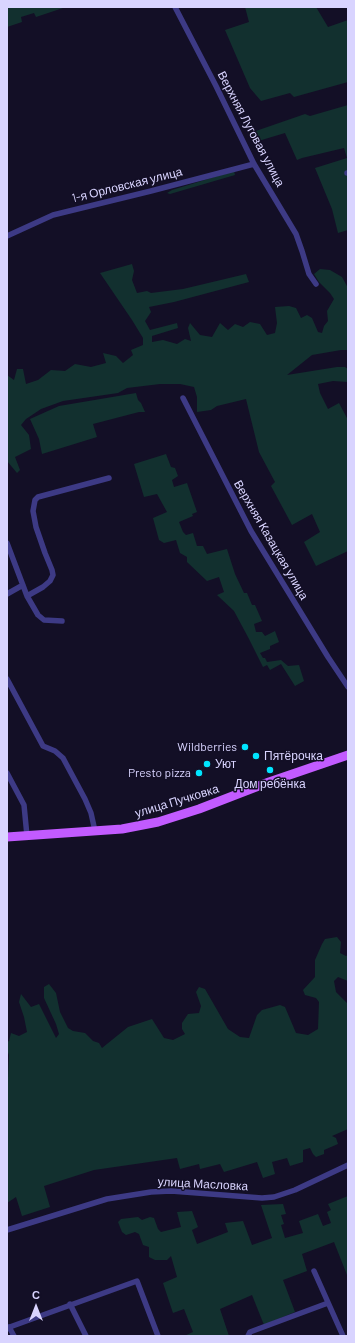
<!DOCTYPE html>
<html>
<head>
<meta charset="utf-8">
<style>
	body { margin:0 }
	#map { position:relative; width:355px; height:1343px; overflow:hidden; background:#130f26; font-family:Barlow,sans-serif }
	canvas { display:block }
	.frame { position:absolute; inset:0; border:8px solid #d9d4ff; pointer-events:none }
	.north { position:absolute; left:16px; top:1287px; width:40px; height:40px; -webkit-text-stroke:3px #130f26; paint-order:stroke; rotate:0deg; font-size:11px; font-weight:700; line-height:16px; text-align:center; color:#d9d4ff }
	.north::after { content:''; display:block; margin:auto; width:14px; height:18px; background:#d9d4ff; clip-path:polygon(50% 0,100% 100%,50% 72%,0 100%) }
</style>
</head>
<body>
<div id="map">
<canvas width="355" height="1343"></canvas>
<div class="frame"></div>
<div class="north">С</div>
</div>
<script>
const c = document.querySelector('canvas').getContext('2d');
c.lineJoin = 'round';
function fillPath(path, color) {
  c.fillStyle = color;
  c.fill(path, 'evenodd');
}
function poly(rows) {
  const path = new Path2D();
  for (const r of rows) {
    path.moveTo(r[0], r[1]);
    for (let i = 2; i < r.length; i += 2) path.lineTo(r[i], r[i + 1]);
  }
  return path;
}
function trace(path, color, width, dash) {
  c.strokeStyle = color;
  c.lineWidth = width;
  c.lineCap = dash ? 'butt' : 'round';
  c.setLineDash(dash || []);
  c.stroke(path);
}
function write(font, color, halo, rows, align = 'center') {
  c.font = font + ' Barlow,sans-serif';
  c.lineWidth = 3;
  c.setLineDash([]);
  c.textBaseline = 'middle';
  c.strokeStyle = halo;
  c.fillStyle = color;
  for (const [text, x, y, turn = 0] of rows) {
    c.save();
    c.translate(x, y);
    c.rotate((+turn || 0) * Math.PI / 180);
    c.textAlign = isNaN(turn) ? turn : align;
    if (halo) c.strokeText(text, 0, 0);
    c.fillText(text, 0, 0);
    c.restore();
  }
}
fillPath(poly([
	[7,7,66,7,36,17,34,13,21,17,22,22,7,27],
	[245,7,316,7,328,27,348,20,348,82,294,97,290,93,261,101,250,88,225,30,249,22],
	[348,105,348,230,338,233,332,209,315,168,347,158,344,148,302,158,297,160,285,133,255,142,250,133,305,114,310,116],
	[234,171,235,175,170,194,167,193,172,190],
	[132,264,134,271,132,280,137,293,147,291,151,293,183,289,246,274,249,282,174,302,149,307,151,312,145,321,150,330,177,323,178,328,152,336,152,342,163,340,177,344,185,339,191,341,188,328,190,323,200,335,212,337,220,323,228,330,235,324,243,327,250,322,260,324,267,335,275,333,277,323,275,307,289,306,296,308,301,318,307,315,312,318,318,332,322,333,324,326,328,321,327,311,334,299,330,293,319,282,314,274,320,269,330,270,342,277,348,288,348,350,341,350,312,355,287,375,337,367,345,367,348,369,348,382,333,381,318,384,320,393,328,409,339,403,348,420,348,551,316,566,304,542,320,532,312,514,292,525,271,486,275,482,259,452,246,399,217,406,211,410,197,412,197,397,194,387,180,384,160,384,127,388,118,393,63,401,41,409,26,419,21,425,29,435,31,449,15,457,20,470,17,473,7,461,7,375,14,380,17,369,23,369,26,384,38,380,51,370,65,371,75,364,91,367,106,363,103,353,116,356,123,363,133,355,131,350,143,345,143,338,132,320,100,273],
	[136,393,138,400,141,403,145,412,139,412,93,424,97,437,42,454,39,439,30,419,59,406],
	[166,454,171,467,175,468,178,476,172,480,174,487,187,483,197,512,192,514,193,516,179,522,183,532,186,535,193,533,197,546,203,546,207,554,227,549,235,574,244,593,247,593,252,605,255,605,262,621,254,624,256,632,262,632,265,636,275,631,279,642,270,646,270,649,260,653,263,658,265,658,267,662,281,660,288,666,299,665,304,681,295,686,281,664,270,670,267,665,263,667,249,639,234,611,217,595,224,592,219,577,207,581,187,562,187,557,180,553,176,540,164,543,159,540,153,518,167,512,157,494,144,497,134,464],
	[337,937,341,942,340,953,346,956,348,955,348,981,338,977,334,981,336,992,348,1004,348,1129,332,1136,336,1138,338,1144,324,1150,324,1154,316,1157,313,1154,310,1148,303,1150,303,1162,290,1166,287,1158,272,1162,275,1174,263,1178,257,1162,224,1172,220,1164,200,1169,199,1164,180,1169,177,1158,94,1170,44,1186,50,1207,22,1216,16,1197,7,1203,7,1100,9,1055,7,1050,7,1042,9,1041,11,1033,19,1036,27,1032,24,1017,19,1002,21,994,31,1007,39,1004,56,1038,59,1034,56,1024,44,998,44,987,49,984,56,993,60,1012,68,1028,73,1031,85,1033,93,1041,99,1043,102,1048,128,1027,152,1019,164,1038,173,1040,185,1034,182,1029,182,1023,188,1014,199,1013,201,1006,196,992,199,987,205,989,228,1029,240,1037,249,1038,257,1015,262,1010,280,1005,285,1007,296,1033,308,1035,318,1029,319,1002,316,998,305,995,303,990,315,977,315,960,322,944,325,939],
	[348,1196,348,1274,347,1275,334,1242,302,1254,307,1271,283,1280,295,1312,264,1325,252,1295,220,1309,229,1336,184,1336,193,1332,184,1309,173,1313,163,1283,177,1277,171,1256,167,1260,155,1260,149,1257,149,1247,143,1245,139,1234,135,1232,126,1235,122,1232,118,1222,121,1219,138,1217,142,1220,150,1217,154,1218,158,1229,161,1232,181,1227,177,1212,192,1211,198,1227,192,1230,197,1244,228,1232,225,1223,243,1221,252,1245,272,1238,261,1205,283,1204,286,1214,281,1215,284,1224,281,1225,285,1238,303,1233,299,1221,318,1214,323,1226,331,1223,327,1212,331,1210,328,1204]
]), '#12302f');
trace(poly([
	[175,7,216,86,254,164,296,234,302,251,309,274,316,284],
	[347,173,348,173],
	[7,236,53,215,151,191,254,164],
	[183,398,251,531,328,657,348,687],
	[7,543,27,596,38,615,44,620,62,621],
	[7,594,23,585],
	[27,596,43,587,50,581,53,575,52,570,45,553,36,527,33,511,35,500,38,497,109,478],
	[7,679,43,746,55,751,63,758,85,799,91,813,95,831],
	[7,773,24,805,27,836],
	[7,1230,107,1199,151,1192,171,1191,262,1198,274,1197,295,1190,348,1165],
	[314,1271,343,1336],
	[70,1304,86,1336],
	[9,1327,14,1336],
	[7,1328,137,1281,158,1336],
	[248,1336,250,1332,328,1303]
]), '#3d3a85', 5.5);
trace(poly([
	[7,837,122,829,158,822,199,809,269,782,348,755]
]), '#c25bff', 9);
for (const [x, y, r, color] of [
	[245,747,4,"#00e5ff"],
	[256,756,4,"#00e5ff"],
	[207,764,4,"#00e5ff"],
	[270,770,4,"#00e5ff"],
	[199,773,4,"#00e5ff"]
]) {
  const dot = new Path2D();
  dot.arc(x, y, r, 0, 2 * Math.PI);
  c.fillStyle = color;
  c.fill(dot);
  trace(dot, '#130f26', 1.5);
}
write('12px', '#d9d4ff', '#130f26', [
	["Верхняя Луговая улица",251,129,62],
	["1-я Орловская улица",127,185,-14],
	["Верхняя Казацкая улица",271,540,60],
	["улица Пучковка",177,801,-17],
	["улица Масловка",203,1184,3]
]);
write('12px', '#d9d4ff', '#130f26', [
	["Wildberries",237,747],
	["Пятёрочка",264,756,"left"],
	["Уют",215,764,"left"],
	["Presto pizza",191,773],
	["Дом ребёнка",270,784,"center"]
], 'right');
</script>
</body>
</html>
